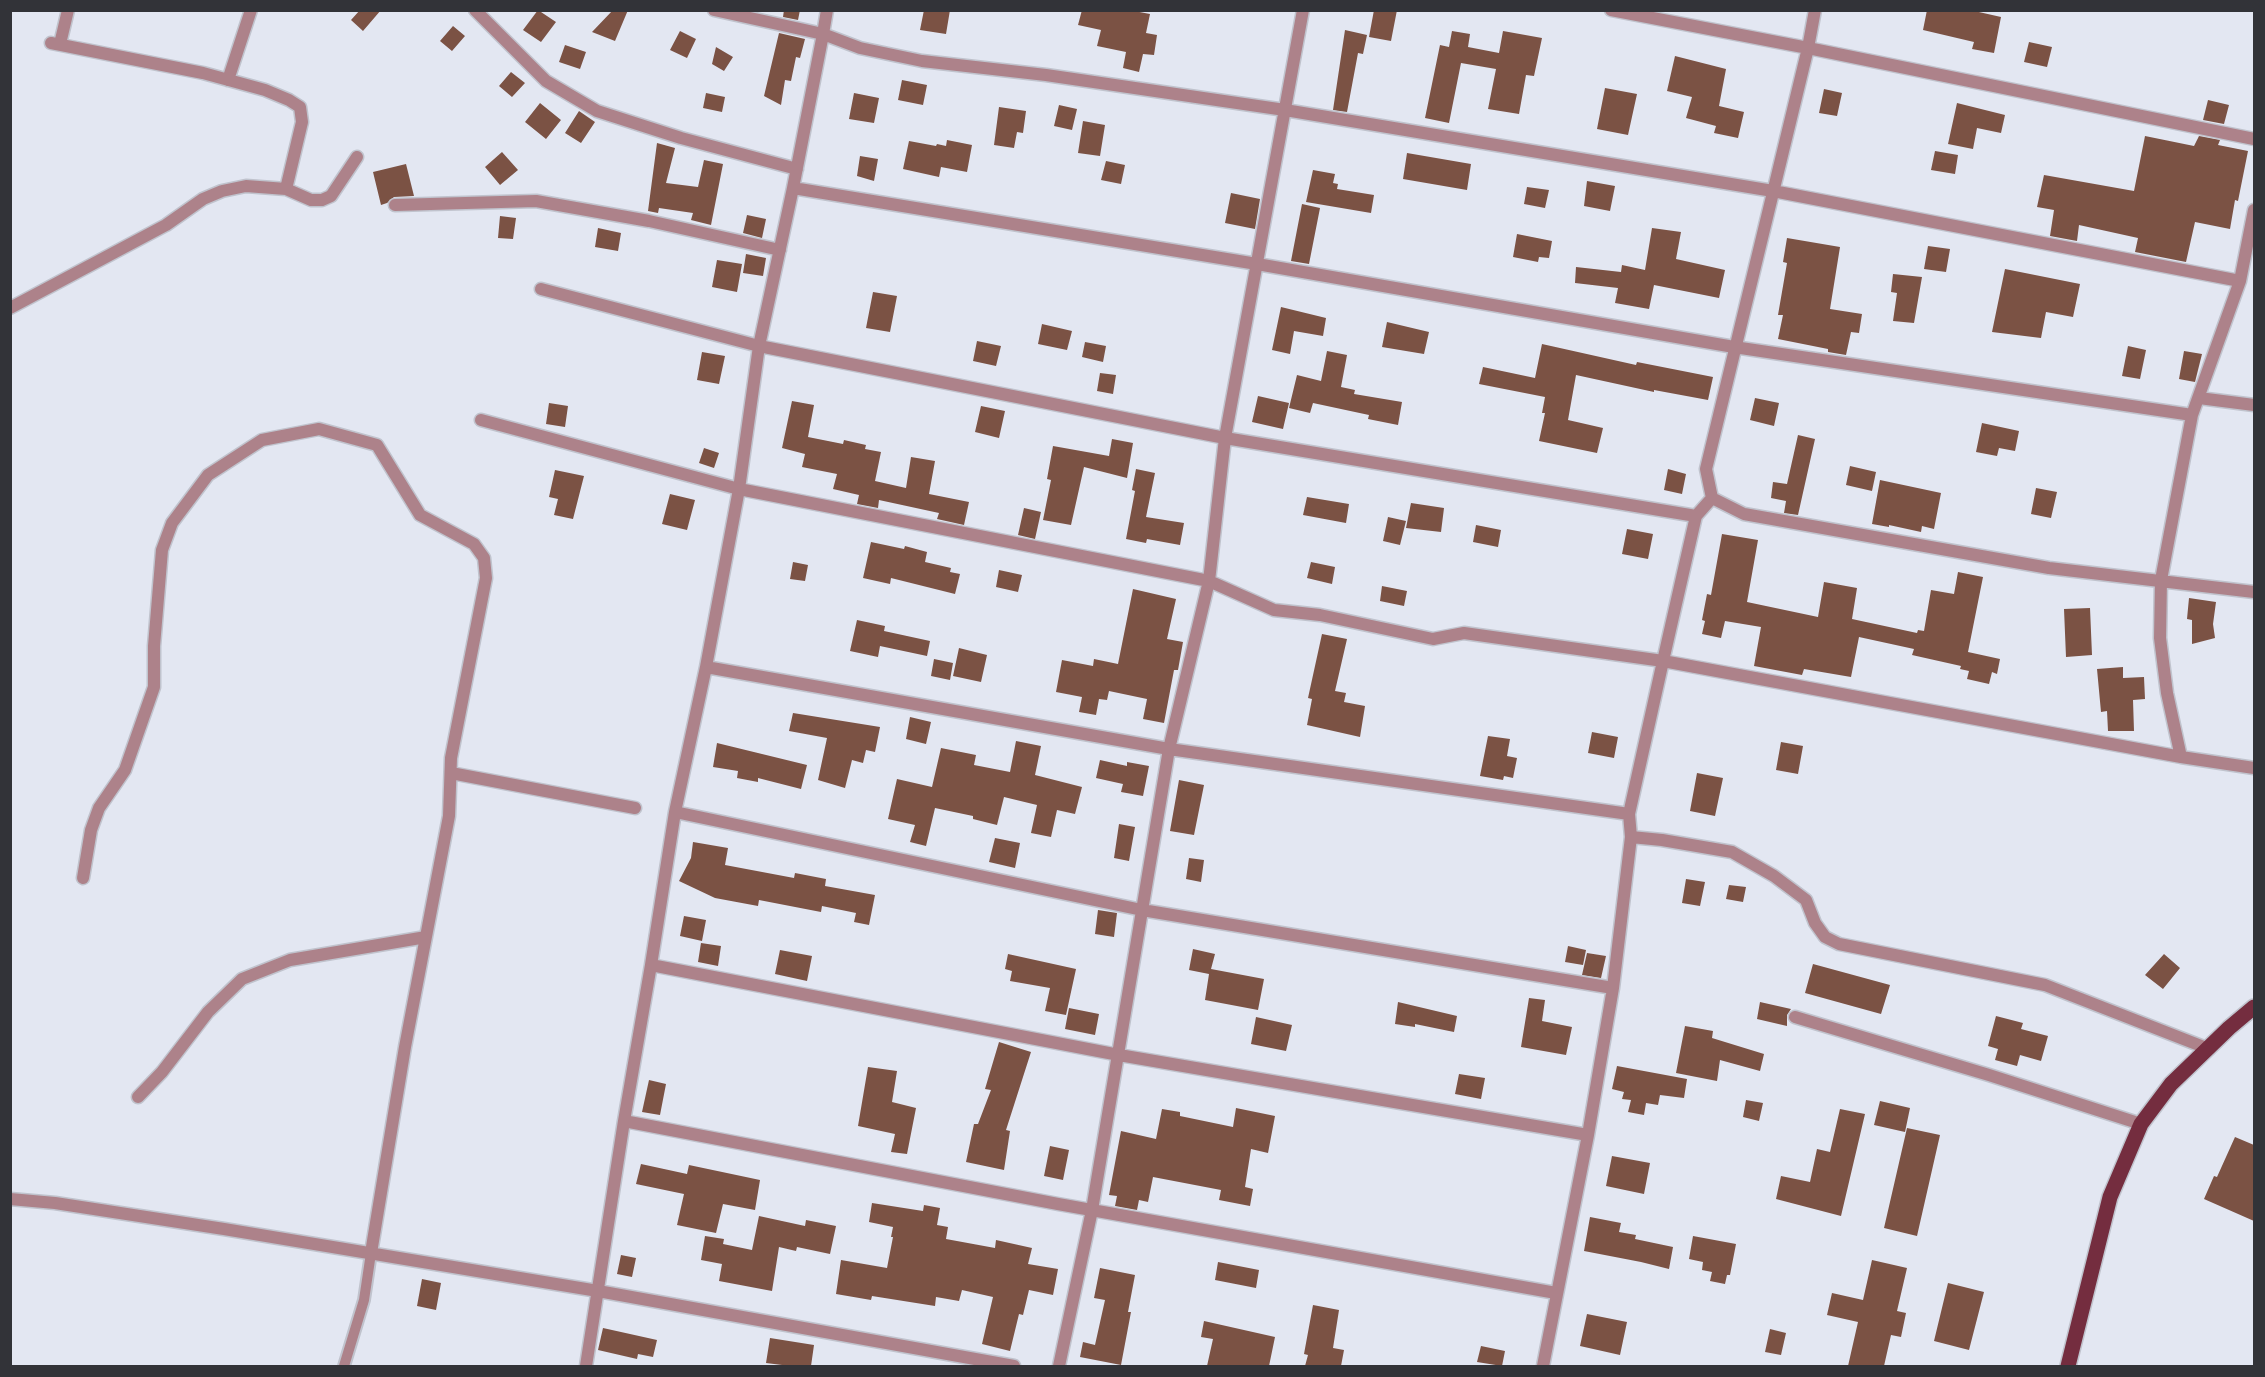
<!DOCTYPE html>
<html>
<head>
<meta charset="utf-8">
<style>
	body { margin:0 }
	#map { position:relative; width:2265px; height:1377px; overflow:hidden; background:#e3e7f2; font-family:Overpass,sans-serif }
	canvas { display:block }
	.frame { position:absolute; inset:0; border:12px solid #323338; pointer-events:none }
</style>
</head>
<body>
<div id="map">
<canvas width="2265" height="1377"></canvas>
<div class="frame"></div>
</div>
<script>
const c = document.querySelector('canvas').getContext('2d');
c.lineJoin = 'round';
function fillPath(path, color) {
  c.fillStyle = color;
  c.fill(path, 'evenodd');
}
function poly(rows) {
  const path = new Path2D();
  for (const r of rows) {
    path.moveTo(r[0], r[1]);
    for (let i = 2; i < r.length; i += 2) path.lineTo(r[i], r[i + 1]);
  }
  return path;
}
function trace(path, color, width, dash) {
  c.strokeStyle = color;
  c.lineWidth = width;
  c.lineCap = dash ? 'butt' : 'round';
  c.setLineDash(dash || []);
  c.stroke(path);
}
fillPath(poly([
	[360,10,381,10,363,31,351,20],
	[538,10,556,22,541,42,523,30],
	[613,10,628,10,615,41,592,32],
	[784,10,800,10,798,20,783,17],
	[924,10,950,10,946,34,920,30],
	[1082,10,1129,10,1150,14,1146,33,1157,35,1154,55,1143,54,1139,72,1123,68,1126,52,1097,46,1101,30,1078,25],
	[1374,10,1397,10,1391,41,1369,37],
	[1927,10,1970,10,2001,17,1994,53,1972,49,1974,42,1923,30],
	[453,26,465,36,452,51,440,41],
	[1345,30,1367,35,1363,54,1358,53,1347,112,1333,110],
	[680,31,696,39,687,58,670,50],
	[1452,31,1470,34,1468,47,1499,53,1503,31,1542,38,1534,76,1526,75,1519,114,1488,109,1496,69,1461,63,1449,123,1425,118,1440,45,1449,47],
	[779,33,805,39,800,58,796,57,791,81,785,80,781,105,764,96],
	[2029,42,2052,47,2047,67,2024,62],
	[565,45,586,52,580,69,559,62],
	[716,47,733,57,724,71,712,64],
	[1675,56,1726,69,1719,106,1744,112,1738,138,1714,133,1716,126,1686,118,1692,97,1667,91],
	[511,72,525,83,512,97,499,86],
	[902,80,927,85,923,105,898,100],
	[1605,88,1637,94,1628,135,1597,129],
	[1824,89,1842,93,1837,116,1819,113],
	[706,93,725,97,722,112,703,108],
	[854,93,879,98,874,123,849,119],
	[2208,100,2229,105,2224,124,2203,120],
	[540,103,561,120,546,139,525,122],
	[1957,103,2005,115,2001,133,1977,128,1973,149,1948,144],
	[1059,105,1077,109,1072,130,1054,126],
	[999,107,1026,111,1023,133,1017,132,1014,148,994,145],
	[579,111,595,122,581,143,565,133],
	[1083,121,1105,125,1100,156,1078,153],
	[2145,136,2194,146,2199,136,2220,140,2218,145,2248,151,2238,201,2235,200,2230,229,2195,222,2186,262,2135,252,2138,238,2079,225,2077,241,2050,236,2054,210,2037,207,2044,175,2134,191],
	[947,140,972,145,967,172,941,167,939,177,903,169,909,141,936,146,937,144,946,146],
	[657,143,675,148,666,183,698,187,704,160,723,164,711,225,691,220,693,213,659,208,658,213,648,211],
	[1935,151,1958,155,1955,174,1931,170],
	[502,152,518,170,500,185,485,167],
	[1407,153,1471,164,1467,190,1403,179],
	[860,156,878,159,874,181,857,176],
	[1106,161,1125,165,1121,184,1101,180],
	[406,164,414,196,394,197,387,203,381,205,373,172],
	[1313,170,1335,174,1333,183,1338,184,1337,189,1374,195,1371,213,1306,202],
	[1587,181,1615,186,1610,211,1584,206],
	[1527,187,1549,190,1545,208,1524,204],
	[1231,193,1260,199,1255,229,1225,223],
	[1302,204,1320,208,1309,264,1291,261],
	[747,215,766,219,762,238,743,233],
	[500,216,516,218,513,239,498,238],
	[598,228,621,233,618,251,595,247],
	[1652,228,1681,232,1676,259,1725,270,1719,298,1654,285,1649,309,1615,303,1618,288,1575,283,1576,267,1621,272,1622,265,1645,270],
	[1517,234,1552,241,1549,258,1539,257,1538,262,1513,257],
	[1787,238,1840,247,1830,309,1862,314,1859,333,1851,332,1846,355,1828,352,1828,349,1778,339,1783,315,1778,315,1787,263,1783,262],
	[1928,246,1950,249,1946,272,1924,269],
	[746,254,766,258,763,276,743,273],
	[717,260,742,264,737,292,712,287],
	[2005,269,2080,284,2073,317,2046,312,2041,338,1992,332],
	[1893,274,1922,277,1914,323,1893,321,1897,293,1891,292],
	[873,292,897,296,890,332,866,328],
	[1281,307,1326,318,1323,336,1294,331,1290,354,1272,350],
	[1387,322,1429,332,1424,354,1382,347],
	[1042,324,1072,331,1067,350,1038,344],
	[977,341,1001,346,996,366,973,361],
	[1085,342,1106,346,1103,362,1082,357],
	[1542,344,1636,365,1637,362,1713,377,1708,400,1654,390,1654,392,1576,375,1568,420,1603,428,1597,453,1539,441,1545,413,1542,413,1545,397,1479,384,1483,367,1535,378],
	[2128,346,2146,350,2140,379,2122,376],
	[1327,351,1347,355,1341,387,1355,390,1354,394,1402,402,1398,425,1368,419,1369,415,1313,403,1310,413,1289,408,1297,375,1321,381],
	[2184,351,2202,354,2195,382,2179,379],
	[702,352,725,356,719,384,697,380],
	[1100,373,1116,375,1113,394,1097,391],
	[1258,396,1289,403,1283,429,1252,422],
	[1755,398,1779,403,1774,426,1750,420],
	[792,401,814,405,808,437,843,444,844,440,866,445,865,449,881,452,875,481,906,488,911,457,935,461,929,494,969,502,964,525,937,519,939,513,879,500,878,508,857,504,859,495,833,489,837,474,802,467,805,454,782,448],
	[549,403,568,406,565,427,546,424],
	[981,406,1005,411,999,438,975,432],
	[1982,423,2019,431,2015,451,1999,448,1997,456,1976,452],
	[1798,435,1815,439,1798,515,1784,513,1786,501,1771,498,1773,482,1787,484],
	[1112,439,1133,443,1127,478,1084,467,1071,525,1043,520,1051,480,1047,479,1053,446,1109,456],
	[704,448,719,453,714,468,699,463],
	[1850,466,1876,472,1872,491,1846,485],
	[1136,469,1155,473,1146,517,1184,523,1180,545,1147,539,1146,543,1126,539,1135,491,1132,490],
	[1668,469,1686,474,1682,494,1664,490],
	[555,470,584,476,573,519,554,515,558,499,549,497],
	[1880,480,1941,493,1934,529,1922,526,1921,532,1889,525,1889,527,1872,524],
	[2036,488,2057,492,2051,518,2031,514],
	[670,494,695,500,687,530,662,524],
	[1307,497,1349,504,1346,523,1303,515],
	[1411,503,1444,508,1441,532,1406,528],
	[1024,508,1041,512,1035,539,1018,535],
	[1388,517,1406,521,1400,545,1383,541],
	[1476,525,1501,530,1498,547,1473,542],
	[1627,529,1653,534,1648,559,1622,554],
	[1722,534,1758,540,1747,602,1818,617,1824,582,1857,588,1852,619,1917,633,1918,630,1924,631,1931,590,1954,594,1958,572,1983,577,1968,652,2000,659,1997,674,1992,672,1989,684,1967,679,1969,671,1960,669,1961,666,1912,655,1914,649,1859,637,1851,677,1804,669,1802,675,1754,666,1761,627,1725,621,1721,638,1702,634,1705,621,1702,620,1707,594,1711,595],
	[871,542,904,549,905,546,927,552,925,562,951,568,950,572,960,574,955,594,891,578,890,584,863,578],
	[793,562,808,565,805,581,790,579],
	[1311,562,1335,567,1332,584,1307,578],
	[999,570,1022,575,1018,592,996,587],
	[1382,586,1407,591,1404,606,1380,601],
	[1133,589,1176,599,1167,639,1183,642,1178,670,1174,670,1164,723,1143,719,1147,699,1109,691,1107,700,1099,699,1096,715,1079,712,1082,697,1056,692,1062,660,1093,666,1094,659,1118,664],
	[2189,598,2216,602,2213,624,2215,638,2192,644,2192,620,2187,619],
	[2090,608,2092,655,2066,657,2064,609],
	[857,620,885,626,884,631,930,641,927,656,880,646,878,657,850,651],
	[1322,634,1347,639,1335,691,1346,693,1344,702,1365,706,1360,737,1307,725,1312,699,1308,698],
	[959,648,987,655,981,682,953,676],
	[934,659,953,663,950,680,931,676],
	[2123,667,2123,678,2144,677,2145,699,2133,700,2134,731,2108,731,2107,711,2101,712,2097,669],
	[793,713,880,727,875,752,866,750,863,763,852,760,845,788,818,780,827,738,789,731],
	[910,717,931,722,926,744,906,739],
	[1592,732,1618,737,1614,758,1588,753],
	[1488,736,1510,739,1507,756,1517,758,1513,778,1504,776,1503,780,1480,776],
	[1016,741,1041,746,1035,775,1082,787,1075,814,1057,810,1051,837,1031,833,1037,805,1004,797,997,825,973,819,973,816,935,808,926,846,910,842,915,825,888,819,897,779,932,787,941,748,976,755,974,765,1010,772],
	[1781,742,1803,746,1798,774,1776,770],
	[717,743,807,765,801,789,758,778,758,782,737,778,738,771,713,767],
	[1100,760,1127,766,1127,762,1149,766,1143,796,1121,792,1123,784,1096,778],
	[1697,773,1723,778,1715,816,1690,811],
	[1179,780,1204,785,1194,835,1170,831],
	[1119,824,1135,827,1129,861,1114,858],
	[995,838,1020,843,1015,868,989,862],
	[693,842,728,848,725,865,794,878,795,873,826,879,825,886,875,895,869,925,854,922,856,913,822,906,821,912,759,900,758,906,715,898,679,881,691,858],
	[1189,858,1204,860,1201,882,1186,879],
	[1686,879,1705,882,1700,906,1682,903],
	[1729,885,1746,887,1743,902,1726,899],
	[1098,910,1117,913,1114,937,1095,934],
	[684,916,706,920,702,941,680,936],
	[701,943,721,946,718,966,698,962],
	[1568,946,1586,950,1583,965,1565,962],
	[1193,949,1215,954,1211,969,1264,979,1258,1010,1205,1000,1209,974,1189,970],
	[780,950,812,956,807,981,775,974],
	[1587,953,1606,956,1601,978,1582,975],
	[1008,954,1076,969,1066,1015,1045,1011,1050,988,1010,981,1012,971,1005,969],
	[2164,954,2180,968,2163,989,2145,975],
	[1813,964,1890,985,1881,1014,1805,993],
	[1529,998,1545,1000,1542,1021,1572,1027,1566,1055,1521,1047],
	[1398,1002,1457,1016,1454,1032,1415,1024,1415,1027,1395,1024],
	[1760,1002,1791,1009,1787,1015,1787,1026,1757,1019],
	[1069,1008,1099,1014,1095,1035,1065,1029],
	[1996,1016,2023,1023,2021,1029,2048,1036,2041,1061,2020,1055,2017,1066,1995,1060,1998,1049,1988,1046],
	[1256,1017,1292,1025,1286,1051,1251,1044],
	[1685,1026,1713,1031,1712,1038,1764,1054,1760,1071,1720,1060,1717,1081,1676,1073],
	[999,1042,1031,1052,1006,1130,1010,1131,1004,1170,966,1162,974,1124,978,1124,991,1090,985,1089],
	[1617,1066,1687,1079,1684,1098,1660,1095,1658,1105,1646,1103,1644,1115,1628,1112,1631,1100,1622,1099,1624,1092,1612,1089],
	[868,1067,897,1071,892,1102,916,1108,907,1154,891,1152,895,1134,858,1126],
	[1459,1074,1485,1078,1481,1099,1455,1094],
	[649,1080,666,1084,660,1115,642,1112],
	[1746,1100,1763,1103,1759,1121,1743,1117],
	[1880,1101,1910,1108,1905,1132,1874,1125],
	[1236,1108,1275,1116,1268,1153,1251,1149,1245,1187,1253,1189,1250,1206,1219,1200,1221,1190,1153,1177,1148,1202,1139,1200,1137,1210,1115,1206,1117,1196,1109,1195,1121,1131,1156,1139,1162,1109,1180,1112,1180,1116,1233,1127],
	[1840,1109,1865,1114,1841,1216,1776,1199,1781,1176,1810,1182,1817,1149,1830,1152],
	[1907,1128,1940,1135,1917,1236,1884,1228],
	[2235,1137,2254,1145,2254,1221,2204,1199,2214,1176,2217,1177],
	[1050,1146,1069,1150,1063,1180,1044,1176],
	[1612,1156,1650,1163,1644,1194,1606,1186],
	[641,1164,687,1174,689,1165,760,1180,755,1210,723,1204,716,1233,677,1225,684,1194,636,1184],
	[872,1203,923,1211,924,1205,940,1208,937,1225,948,1227,946,1239,995,1248,996,1240,1032,1248,1028,1264,1058,1269,1053,1295,1029,1290,1023,1315,1019,1314,1010,1351,982,1344,993,1297,962,1290,959,1301,936,1297,935,1306,872,1296,871,1300,836,1294,841,1260,887,1268,893,1237,891,1237,893,1227,869,1222],
	[759,1216,805,1226,806,1220,836,1226,830,1254,797,1247,796,1251,779,1247,772,1291,719,1281,722,1264,701,1260,705,1236,724,1239,723,1244,752,1250],
	[1590,1217,1621,1223,1619,1232,1636,1235,1635,1239,1673,1247,1669,1269,1641,1262,1584,1251],
	[1693,1236,1736,1244,1730,1275,1727,1275,1725,1284,1710,1281,1712,1272,1702,1270,1703,1262,1689,1259],
	[621,1255,636,1258,632,1277,617,1274],
	[1872,1260,1907,1268,1897,1311,1906,1313,1901,1337,1891,1335,1884,1366,1848,1366,1858,1322,1827,1315,1832,1293,1863,1300],
	[1218,1262,1259,1270,1256,1288,1215,1280],
	[1100,1268,1135,1275,1128,1312,1131,1312,1121,1365,1080,1357,1083,1342,1095,1345,1105,1300,1094,1298],
	[422,1279,441,1283,436,1310,417,1306],
	[1948,1283,1984,1292,1969,1350,1934,1341],
	[1313,1305,1339,1310,1333,1348,1344,1350,1341,1366,1305,1366,1308,1355,1304,1354],
	[1587,1314,1627,1322,1620,1355,1580,1346],
	[1204,1321,1275,1337,1269,1366,1207,1366,1213,1339,1201,1337],
	[603,1328,657,1340,653,1357,638,1354,637,1359,598,1350],
	[1770,1329,1786,1333,1781,1355,1765,1352],
	[770,1338,814,1345,811,1366,790,1366,766,1363],
	[1481,1346,1505,1351,1502,1366,1477,1362]
]), '#7b5244');
const service = poly([
	[344,1366,364,1300,371,1253]
]);
const minor = poly([
	[475,10,546,81,597,111,681,138,797,169],
	[714,10,823,34,827,10],
	[1611,10,1808,48,2254,139],
	[1815,10,1808,48,1706,469,1712,498,1744,514,2049,568,2254,592],
	[51,43,203,73,265,90,289,100,300,107,302,122,286,189],
	[60,44,68,10],
	[228,80,251,10],
	[793,188,823,34,860,48,922,61,1046,75,1285,110,1773,191,2240,281],
	[395,205,536,201,649,221,780,250],
	[541,289,759,346,793,188,1257,264,1734,347,2192,415],
	[10,308,166,225,203,199,222,191,246,186,286,189,311,200,322,200,331,196,357,157],
	[2199,398,2254,405],
	[481,420,739,489,759,346,1225,438,1696,516,1712,498],
	[706,667,739,489,1209,581,1274,610,1320,615,1433,639,1464,633,1663,661,1696,516],
	[2181,757,2167,693,2160,638,2161,580,2192,415,2240,281,2254,210],
	[451,773,635,808],
	[675,812,706,667,1169,749,1629,814,1663,661,2181,757,2254,768],
	[1631,837,1662,840,1732,852,1774,876,1806,900,1815,923,1825,937,1839,944,2045,985,2209,1049],
	[83,878,91,830,99,808,125,770,154,687,154,646,162,550,172,523,208,475,262,440,319,429,377,445,420,515,474,544,484,558,486,578,451,758,449,816,405,1047,371,1253],
	[651,965,675,812,1142,910,1613,988],
	[1795,1017,1989,1075,2141,1124],
	[138,1097,162,1072,208,1012,242,979,290,960,426,937],
	[624,1121,651,965,1119,1055,1588,1135],
	[10,1199,55,1203,224,1229,598,1291,1014,1366],
	[586,1366,624,1121,1058,1204,1556,1293],
	[1059,1366,1092,1210,1169,749,1209,581,1225,438,1303,10],
	[1543,1366,1588,1135,1613,988,1631,837,1629,814]
]);
const primary = poly([
	[2068,1366,2110,1197,2141,1124,2171,1084,2229,1028,2254,1007]
]);
trace(service, '#c0c3cd', 14);
trace(minor, '#c0c3cd', 15);
trace(primary, '#c0c3cd', 18);
trace(service, '#ad828a', 10);
trace(minor, '#ad828a', 12);
trace(primary, '#742d3f', 15);
</script>
</body>
</html>
